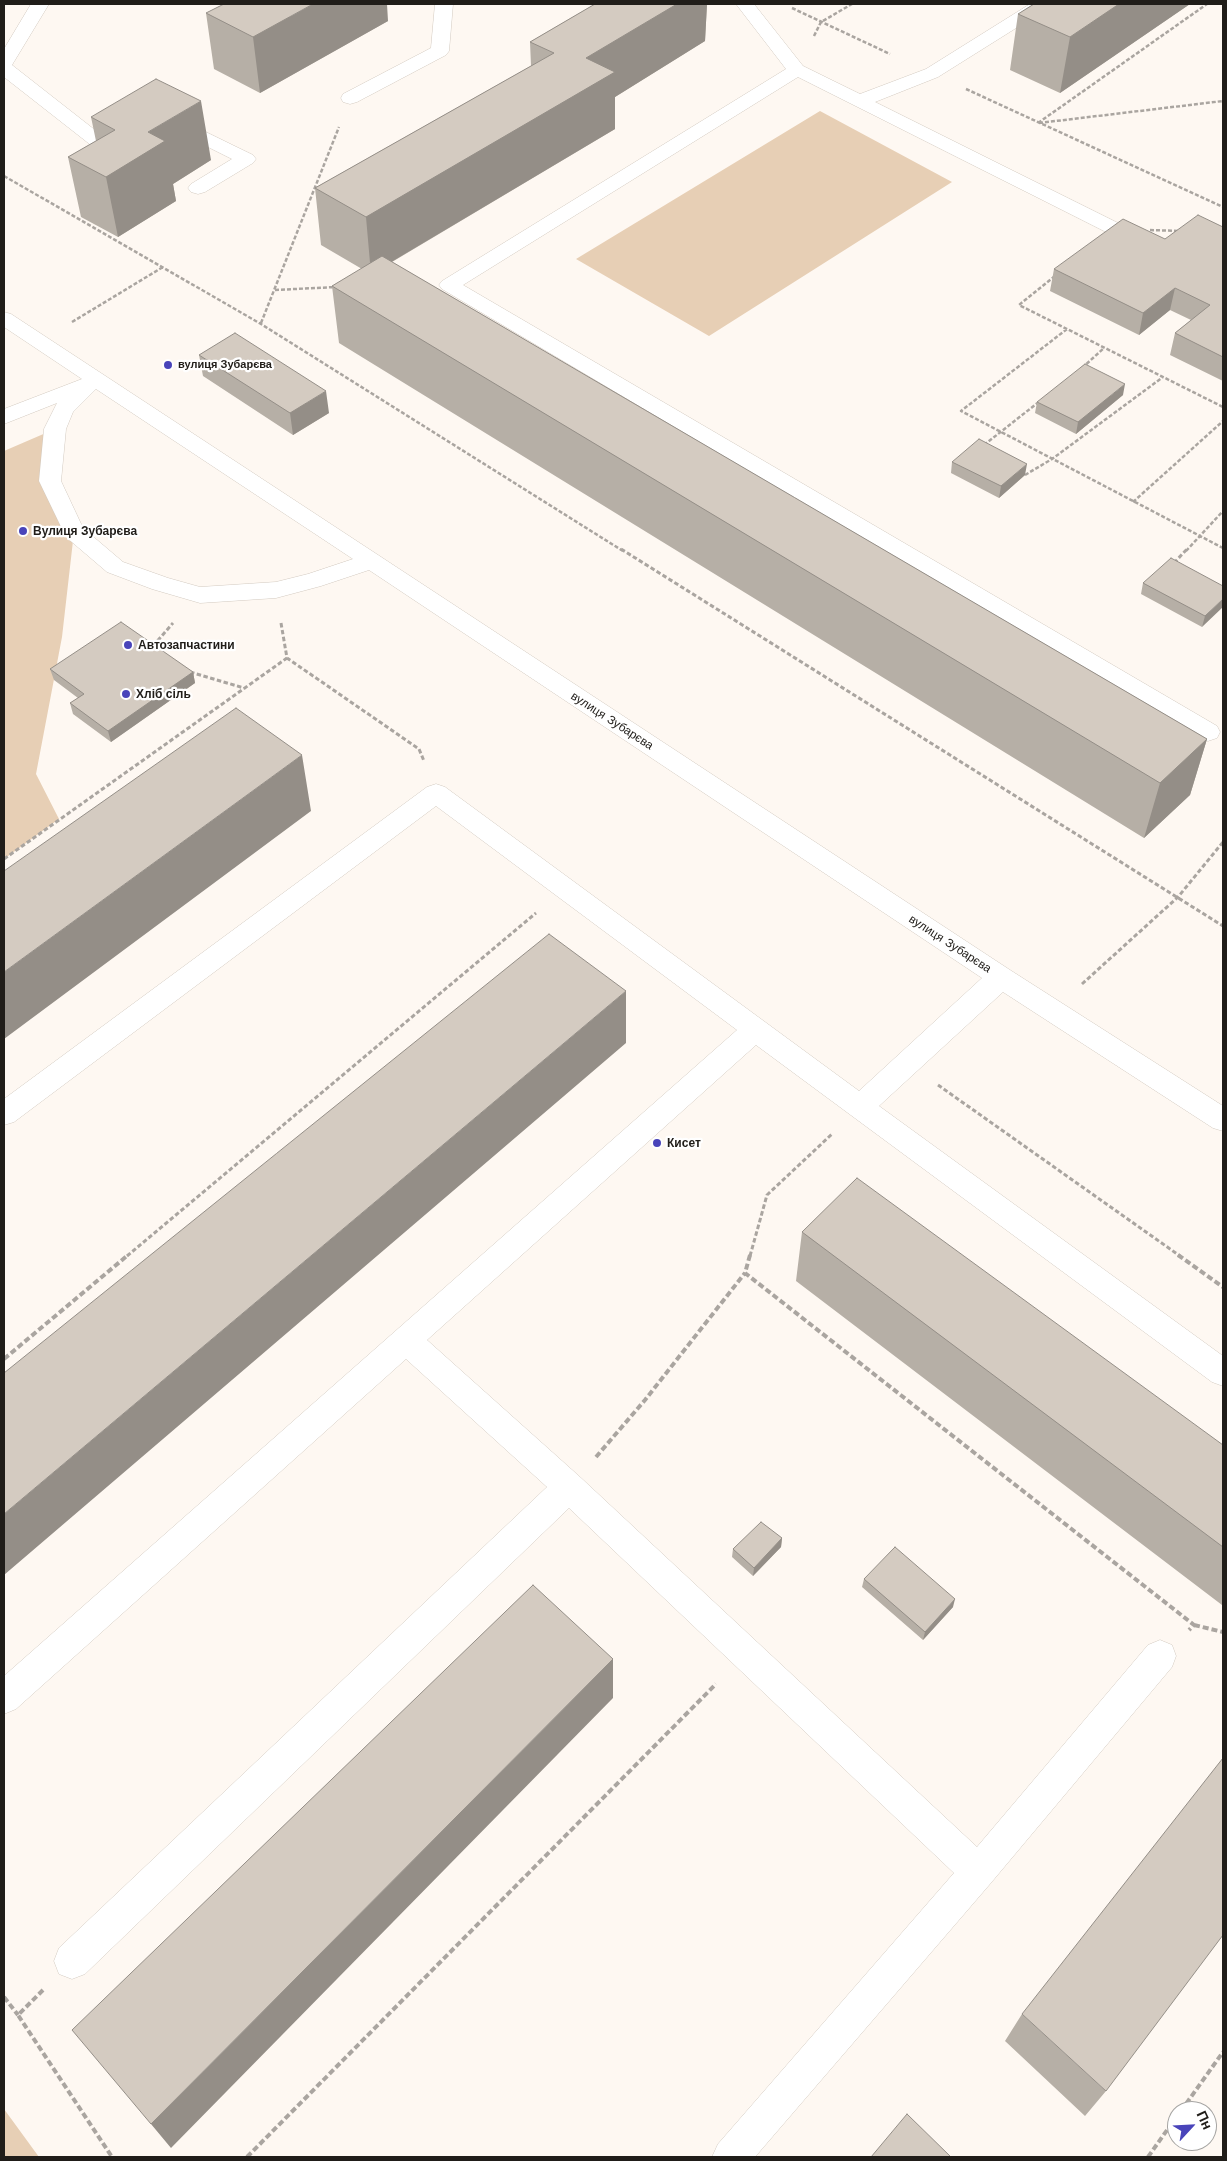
<!DOCTYPE html>
<html>
<head>
<meta charset="utf-8">
<style>
	body { margin:0 }
	#map { position:relative; width:1227px; height:2161px; overflow:hidden; background:#fef8f2; font-family:"Work Sans",sans-serif }
	canvas { display:block }
	.frame { position:absolute; inset:0; border:5px solid #201d19; pointer-events:none }
	.north { position:absolute; left:1167px; top:2101px; width:50px; height:50px; box-sizing:border-box; background:#fff; border:1px solid #a6a5a3; border-radius:50%; rotate:65deg; font-size:14px; font-weight:700; line-height:20px; text-align:center; color:#201d19 }
	.north::after { content:''; display:block; margin:auto; width:18px; height:22px; background:#4944ba; clip-path:polygon(50% 0,100% 100%,50% 72%,0 100%) }
</style>
</head>
<body>
<div id="map">
<canvas width="1227" height="2161"></canvas>
<div class="frame"></div>
<div class="north">Пн</div>
</div>
<script>
const c = document.querySelector('canvas').getContext('2d');
c.lineJoin = 'round';
function fillPath(path, color) {
  c.fillStyle = color;
  c.fill(path, 'evenodd');
}
function poly(rows) {
  const path = new Path2D();
  for (const r of rows) {
    path.moveTo(r[0], r[1]);
    for (let i = 2; i < r.length; i += 2) path.lineTo(r[i], r[i + 1]);
  }
  return path;
}
function trace(path, color, width, dash) {
  c.strokeStyle = color;
  c.lineWidth = width;
  c.lineCap = dash ? 'butt' : 'round';
  c.setLineDash(dash || []);
  c.stroke(path);
}
function write(font, color, halo, rows, align = 'center') {
  c.font = font + ' "Work Sans",sans-serif';
  c.lineWidth = 4.5;
  c.setLineDash([]);
  c.textBaseline = 'middle';
  c.strokeStyle = halo;
  c.fillStyle = color;
  for (const [text, x, y, turn = 0] of rows) {
    c.save();
    c.translate(x, y);
    c.rotate((+turn || 0) * Math.PI / 180);
    c.textAlign = isNaN(turn) ? turn : align;
    if (halo) c.strokeText(text, 0, 0);
    c.fillText(text, 0, 0);
    c.restore();
  }
}
fillPath(poly([
	[820,111,952,182,709,336,576,259],
	[55,429,50,481,74,532,62,637,36,774,59,819,4,859,4,451],
	[4,2109,39,2157,4,2157]
]), '#e7cfb5');
const minor = poly([
	[31,4,49,4,12,65,109,141,126,133,133,135,135,139,133,143,115,153,108,155,101,153,4,77,4,49,31,4],
	[435,4,453,4,449,51,446,55,357,102,350,104,343,102,341,98,343,94,431,48,435,4],
	[736,4,754,4,803,66,860,94,926,69,1030,4,1051,4,1048,8,938,77,875,102,1122,225,1125,229,1122,233,1115,235,1108,233,798,77,463,285,1217,726,1220,732,1217,738,1208,741,1199,738,442,289,439,285,442,281,786,69,736,4],
	[175,117,253,155,256,159,253,163,205,192,198,194,191,192,188,188,191,184,232,159,168,127,166,123,168,119,175,117],
	[4,312,11,314,1010,970,1223,1106,1223,1131,1213,1128,1003,992,879,1106,1223,1356,1223,1386,1212,1382,756,1045,427,1340,580,1477,977,1847,1148,1645,1160,1640,1172,1645,1176,1656,1172,1667,990,1884,755,2157,712,2157,718,2144,954,1873,569,1508,85,1974,72,1979,59,1974,54,1961,59,1948,547,1487,406,1359,16,1709,4,1714,4,1676,737,1030,436,806,14,1122,4,1125,4,1099,427,787,436,784,445,787,859,1091,982,978,369,570,321,586,276,598,200,603,152,589,107,572,66,537,39,481,44,429,57,403,4,424,4,409,82,379,4,327,4,312],
	[96,389,353,559,308,574,276,582,200,587,168,578,123,562,83,528,61,481,66,429,73,412,96,389]
]);
trace(minor, '#d3cac0', 1);
trace(poly([
	[792,8,890,54],
	[814,36,821,22,852,4],
	[966,89,1223,207],
	[1038,123,1207,4],
	[1039,123,1223,101],
	[4,176,261,324,623,551],
	[1150,230,1179,231],
	[1055,276,1019,305,1223,407],
	[275,290,336,287],
	[72,322,163,267],
	[261,323,339,127],
	[1067,329,961,411,1223,548],
	[1082,368,1104,348],
	[984,445,1040,401],
	[1025,475,1052,459,1163,377],
	[1133,502,1223,421],
	[1186,551,1223,511]
]), '#aaa5a0', 2.5, [4, 2]);
trace(poly([
	[621,549,1223,926],
	[1174,563,1187,549],
	[281,623,287,658,419,749,424,761],
	[153,646,173,623],
	[190,672,244,688],
	[4,859,287,658],
	[1082,984,1178,897,1223,842],
	[938,1085,1180,1256],
	[127,1256,536,913],
	[750,1256,767,1195,832,1134]
]), '#aaa5a0', 3, [4.5, 2.5]);
trace(poly([
	[750,1255,745,1273,1194,1625,1189,1630],
	[1178,1255,1223,1287],
	[4,1359,128,1255],
	[596,1457,645,1400,745,1273],
	[1194,1625,1223,1632],
	[43,1990,18,2015,112,2157],
	[4,1997,18,2015],
	[1181,2111,1223,2052],
	[247,2157,716,1684],
	[1148,2157,1177,2116]
]), '#aaa5a0', 4, [6, 3]);
fillPath(minor, '#fff');
fillPath(poly([
	[595,4,707,4,705,41,615,97,615,129,392,262,1207,739,1190,795,1144,838,339,343,332,286,362,269,321,245,315,188,531,66,530,42],
	[1034,4,1190,4,1060,93,1010,70,1018,14],
	[206,13,388,21,260,93,214,69],
	[91,117,211,160,173,184,176,201,118,237,81,217,68,157,96,141],
	[1223,227,1223,381,1170,355,1175,333,1191,320,1170,310,1139,335,1050,291,1054,269,1165,239],
	[199,355,329,413,293,435,203,376],
	[1123,395,1076,434,1035,413,1037,402],
	[952,462,1025,475,999,498,951,473],
	[1143,583,1223,586,1202,627,1141,594],
	[50,669,193,672,195,683,111,742,73,714,70,703,78,698,54,680],
	[802,1232,1223,1445,1223,1603,1222,1605,796,1281],
	[782,1538,781,1547,753,1576,732,1557,733,1549],
	[864,1579,953,1607,923,1640,862,1587],
	[1022,2014,1106,2091,1085,2116,1005,2041]
]), '#b6afa6');
fillPath(poly([
	[313,4,387,4,388,21,260,93,253,37],
	[677,4,707,4,705,41,615,97,615,129,371,274,366,217,586,58],
	[1119,4,1190,4,1060,93,1070,37],
	[201,101,211,160,173,184,176,201,118,237,106,177,148,132],
	[1175,288,1170,310,1139,335,1143,313],
	[1125,384,1123,395,1076,434,1078,422],
	[326,391,329,413,293,435,290,413],
	[1027,464,1025,475,999,498,1001,486],
	[1223,599,1223,607,1202,627,1205,616],
	[193,672,195,683,111,742,108,731],
	[1207,739,1190,795,1144,838,1160,783],
	[302,755,311,811,4,1039,4,972],
	[626,991,626,1043,4,1575,4,1514],
	[782,1538,781,1547,753,1576,754,1568],
	[955,1599,953,1607,923,1640,925,1632],
	[613,1659,613,1698,171,2148,151,2124]
]), '#948e87');
const building = poly([
	[224,4,313,4,253,37,206,13,224,4],
	[595,4,677,4,586,58,615,72,366,217,315,188,554,53,530,42,595,4],
	[1034,4,1119,4,1070,37,1018,14,1034,4],
	[156,79,201,101,148,132,165,141,106,177,68,157,115,130,91,117,156,79],
	[1198,215,1223,227,1223,357,1175,333,1210,305,1175,288,1143,313,1054,269,1123,219,1165,239,1198,215],
	[382,256,1207,739,1160,783,332,286,382,256],
	[235,333,326,391,290,413,199,355,235,333],
	[1085,364,1125,384,1078,422,1037,402,1085,364],
	[979,439,1027,464,1001,486,952,462,979,439],
	[1171,558,1223,586,1223,599,1205,616,1143,583,1171,558],
	[121,622,193,672,108,731,70,703,84,694,50,669,121,622],
	[236,708,302,755,4,972,4,871,236,708],
	[549,934,626,991,4,1514,4,1373,549,934],
	[857,1178,1223,1445,1223,1547,802,1232,857,1178],
	[761,1522,782,1538,754,1568,733,1549,761,1522],
	[895,1547,955,1599,925,1632,864,1579,895,1547],
	[533,1585,613,1659,151,2124,72,2030,533,1585],
	[1223,1758,1223,1935,1106,2091,1022,2014,1223,1758],
	[907,2114,951,2157,871,2157,907,2114]
]);
fillPath(building, '#d4cbc1');
trace(building, '#948e87', 1);
for (const [x, y, r, color] of [
	[168,365,5,"#4944ba"],
	[23,531,5,"#4944ba"],
	[128,645,5,"#4944ba"],
	[126,694,5,"#4944ba"],
	[657,1143,5,"#4944ba"]
]) {
  const dot = new Path2D();
  dot.arc(x, y, r, 0, 2 * Math.PI);
  c.fillStyle = color;
  c.fill(dot);
  trace(dot, '#fff', 2);
}
write('bold 11px', '#201d19', '#fff', [
	["вулиця Зубарєва",178,365]
], 'left');
write('bold 12px', '#201d19', '#fff', [
	["Вулиця Зубарєва",33,531],
	["Автозапчастини",138,645],
	["Хліб сіль",136,694],
	["Кисет",667,1143]
], 'left');
write('12px', '#201d19', '#fff', [
	["вулиця Зубарєва",612,721,33],
	["вулиця Зубарєва",950,944,33]
]);
</script>
</body>
</html>
